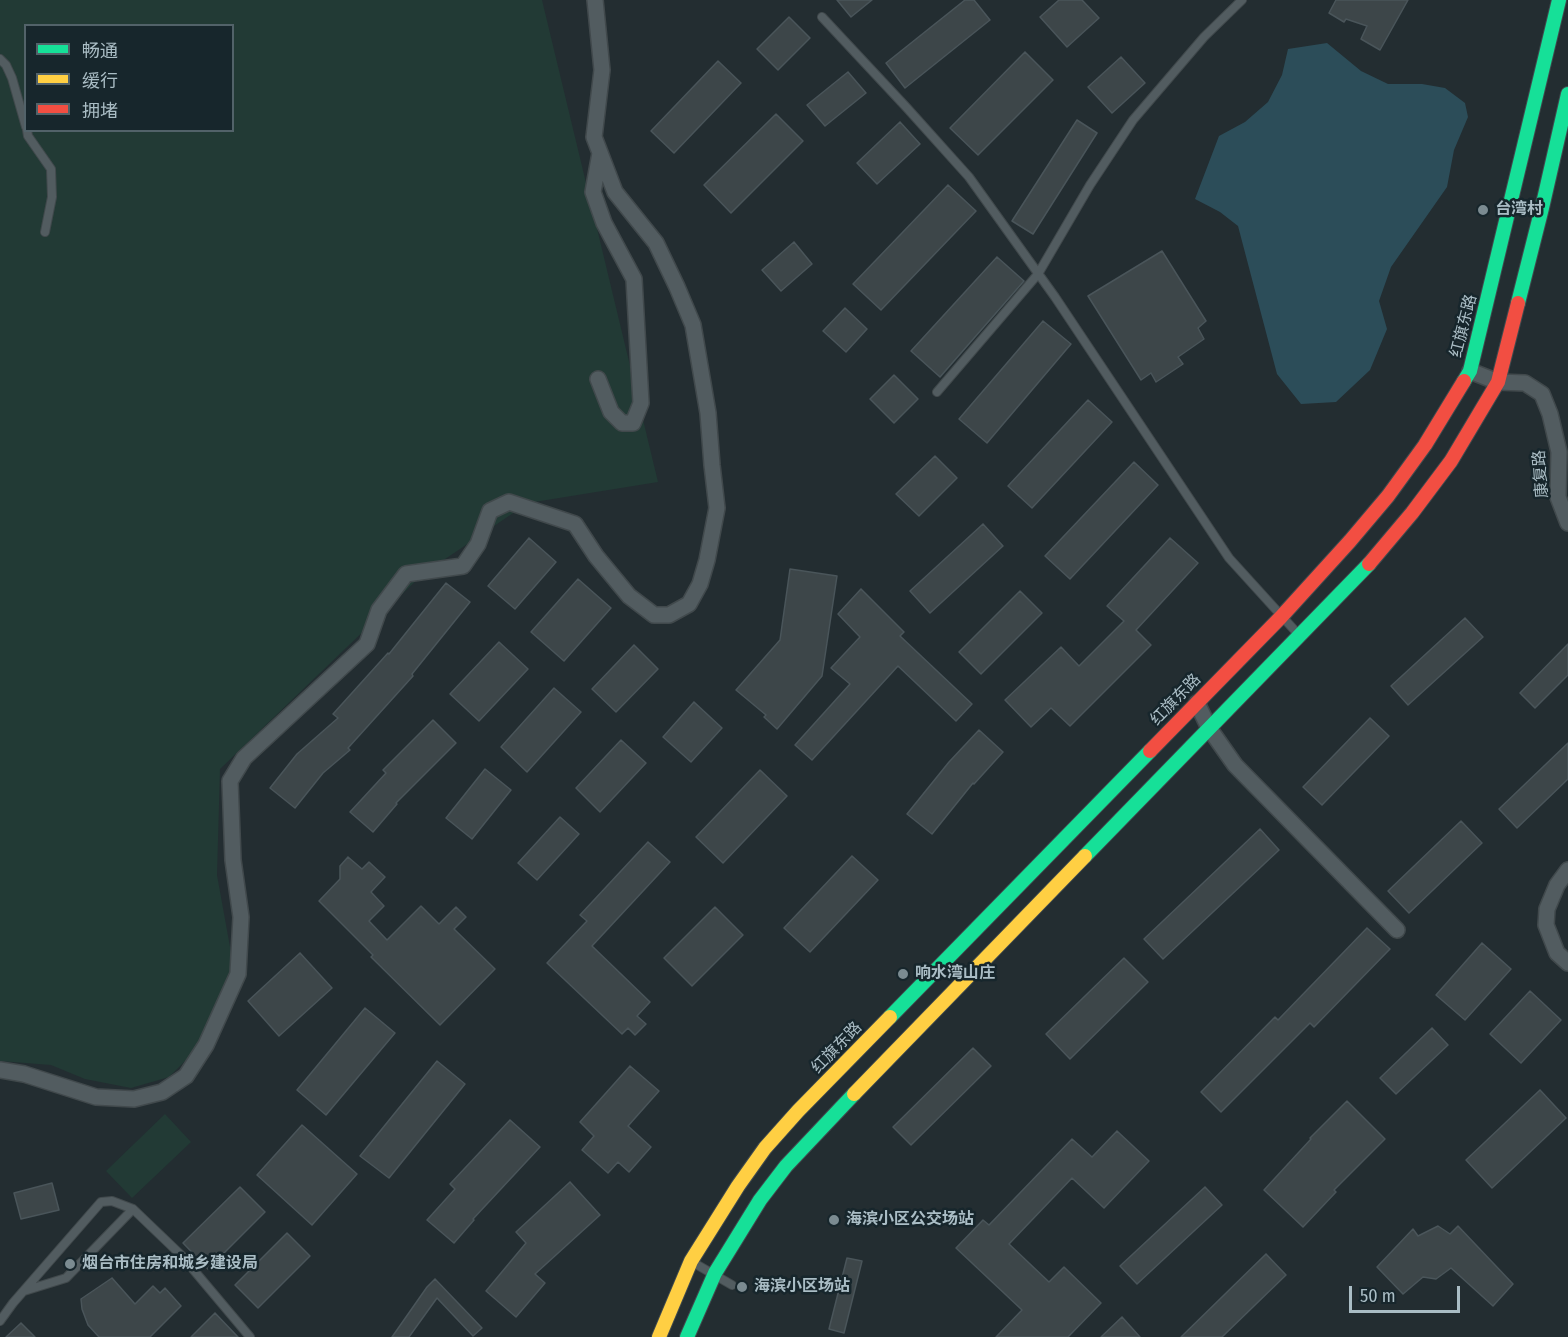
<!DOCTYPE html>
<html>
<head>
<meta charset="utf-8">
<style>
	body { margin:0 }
	#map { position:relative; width:1568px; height:1337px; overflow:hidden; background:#232d31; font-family:"Fira Sans Condensed","Noto Sans SC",sans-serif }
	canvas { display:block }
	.legend { position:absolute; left:24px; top:24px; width:210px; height:108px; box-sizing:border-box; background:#17262c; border:2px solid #526269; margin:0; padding:8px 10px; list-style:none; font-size:18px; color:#aabdc5 }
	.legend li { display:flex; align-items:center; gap:12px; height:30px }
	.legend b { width:30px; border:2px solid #526269 }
	.scale { position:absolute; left:1349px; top:1286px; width:111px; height:27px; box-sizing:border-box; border:3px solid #aabdc5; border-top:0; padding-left:8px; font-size:18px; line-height:21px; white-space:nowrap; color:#aabdc5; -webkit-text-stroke:4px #17262c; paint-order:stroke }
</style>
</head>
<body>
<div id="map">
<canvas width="1568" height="1337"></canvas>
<ul class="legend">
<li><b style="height:8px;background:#16e098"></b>畅通</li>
<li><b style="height:8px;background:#ffcf43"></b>缓行</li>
<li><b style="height:8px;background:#f24e42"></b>拥堵</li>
</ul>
<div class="scale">50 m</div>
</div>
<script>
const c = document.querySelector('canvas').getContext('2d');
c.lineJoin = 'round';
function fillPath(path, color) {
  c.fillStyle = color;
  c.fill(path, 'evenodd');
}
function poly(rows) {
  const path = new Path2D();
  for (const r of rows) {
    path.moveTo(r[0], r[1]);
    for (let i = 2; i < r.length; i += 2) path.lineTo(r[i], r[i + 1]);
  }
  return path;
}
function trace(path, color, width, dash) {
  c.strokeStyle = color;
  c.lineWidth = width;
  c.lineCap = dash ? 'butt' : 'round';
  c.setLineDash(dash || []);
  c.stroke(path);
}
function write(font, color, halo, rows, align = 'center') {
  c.font = font + ' "Fira Sans Condensed","Noto Sans SC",sans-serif';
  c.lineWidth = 5;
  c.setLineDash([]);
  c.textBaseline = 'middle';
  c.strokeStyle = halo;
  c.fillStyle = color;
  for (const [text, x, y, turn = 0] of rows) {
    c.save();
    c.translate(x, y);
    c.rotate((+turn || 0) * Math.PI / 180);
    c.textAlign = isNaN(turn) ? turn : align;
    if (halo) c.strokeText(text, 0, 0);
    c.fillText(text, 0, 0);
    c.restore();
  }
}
fillPath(poly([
	[0,0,542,0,658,482,528,503,423,574,220,769,217,875,234,969,199,1047,169,1077,131,1088,85,1079,51,1065,0,1061],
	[26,26,232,26,232,130,26,130],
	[165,1114,191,1142,132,1198,106,1171]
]), '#223a35');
fillPath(poly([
	[1327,43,1361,71,1388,84,1422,84,1445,88,1465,103,1468,117,1454,150,1447,187,1391,267,1379,301,1387,329,1370,370,1336,402,1301,404,1277,374,1238,226,1220,212,1195,199,1219,136,1245,122,1268,102,1282,75,1288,49]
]), '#2c4d59');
const building = poly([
	[837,0,872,0,851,17,837,0],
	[965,0,974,0,990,20,905,88,886,63,965,0],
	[1059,0,1082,0,1099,18,1067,47,1040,17,1059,0],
	[1336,0,1408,0,1380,50,1361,39,1367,26,1346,19,1344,22,1329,13,1336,0],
	[789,17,810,38,778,70,757,49,789,17],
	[1025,52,1053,80,978,155,950,128,1025,52],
	[1121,57,1145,83,1112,113,1088,87,1121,57],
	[718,61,741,83,674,153,651,131,718,61],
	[848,72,866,93,825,126,807,105,848,72],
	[776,114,803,141,731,213,704,185,776,114],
	[1077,120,1097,133,1033,234,1012,221,1077,120],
	[900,122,920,144,877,184,857,163,900,122],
	[948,185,976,211,881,310,853,284,948,185],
	[794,242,812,264,781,291,762,270,794,242],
	[1162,251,1206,321,1198,328,1204,339,1178,357,1183,364,1156,382,1151,373,1141,380,1088,296,1162,251],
	[997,257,1024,281,940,377,911,351,997,257],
	[845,308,867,329,846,352,823,331,845,308],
	[1043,321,1071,344,987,443,959,419,1043,321],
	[894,375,918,399,894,423,870,399,894,375],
	[1088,400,1112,422,1032,508,1008,486,1088,400],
	[935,456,957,478,919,516,896,494,935,456],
	[1134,462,1158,485,1070,579,1045,556,1134,462],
	[983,524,1003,546,930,613,910,591,983,524],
	[529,538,556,562,515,609,488,586,529,538],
	[1170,538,1198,563,1136,630,1151,645,1070,726,1051,708,1031,727,1005,700,1061,647,1079,666,1124,621,1107,606,1170,538],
	[790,569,837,576,822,676,777,729,764,717,766,715,736,690,780,640,790,569],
	[578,579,611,608,564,661,531,632,578,579],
	[446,583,470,602,412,674,413,676,348,748,350,750,323,773,295,808,270,788,297,754,338,718,333,714,388,653,389,654,446,583],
	[861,589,904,632,900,636,972,704,956,721,898,666,812,760,795,745,850,684,831,668,860,637,838,614,861,589],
	[1020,591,1042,613,981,674,959,652,1020,591],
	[1465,618,1483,637,1408,705,1391,686,1465,618],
	[499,642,528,669,479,721,450,694,499,642],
	[1568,644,1568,675,1535,708,1520,693,1568,644],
	[634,645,658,669,616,712,592,689,634,645],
	[554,688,581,712,527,772,501,747,554,688],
	[694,702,722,728,691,762,663,737,694,702],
	[1370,718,1389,736,1322,805,1303,787,1370,718],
	[433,720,456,743,396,803,397,804,373,832,350,812,386,773,383,770,433,720],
	[979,730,1003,752,974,784,973,783,932,834,907,814,949,762,979,730],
	[621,740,646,763,600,812,576,788,621,740],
	[1568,743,1568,779,1517,828,1499,809,1568,743],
	[485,769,511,790,472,839,446,818,485,769],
	[760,770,787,796,723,863,696,837,760,770],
	[560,817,579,834,537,880,518,863,560,817],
	[1461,821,1482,843,1409,913,1388,891,1461,821],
	[1260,829,1279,850,1163,959,1144,939,1260,829],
	[648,842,670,862,592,946,650,1002,637,1016,646,1024,635,1035,628,1028,622,1034,547,963,587,921,580,915,648,842],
	[852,856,878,880,810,952,784,928,852,856],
	[348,857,362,869,369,862,385,877,371,892,384,906,369,921,387,940,421,906,439,924,456,907,466,917,454,929,495,969,440,1025,371,957,373,955,319,901,340,879,340,866,348,857],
	[715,907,743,935,692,986,664,958,715,907],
	[1367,928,1390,949,1314,1027,1310,1023,1221,1112,1201,1092,1275,1017,1278,1020,1367,928],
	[1482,943,1511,969,1465,1020,1436,995,1482,943],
	[300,953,332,988,279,1036,248,1001,300,953],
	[1124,958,1148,982,1070,1059,1046,1034,1124,958],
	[1530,991,1561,1020,1521,1063,1490,1034,1530,991],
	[365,1008,395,1033,326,1115,297,1090,365,1008],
	[1432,1028,1448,1045,1396,1094,1380,1078,1432,1028],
	[973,1048,991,1066,911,1145,893,1127,973,1048],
	[437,1061,465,1084,389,1178,360,1156,437,1061],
	[630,1066,659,1091,628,1126,651,1147,629,1172,618,1162,608,1173,582,1150,594,1136,580,1122,630,1066],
	[1540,1090,1566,1118,1492,1188,1466,1160,1540,1090],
	[1347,1101,1385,1139,1334,1190,1336,1192,1303,1227,1264,1190,1311,1139,1310,1138,1347,1101],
	[510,1120,540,1147,473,1219,474,1220,454,1243,427,1220,455,1189,450,1184,510,1120],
	[302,1125,357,1174,312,1225,257,1175,302,1125],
	[1117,1131,1149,1161,1104,1208,1072,1178,1009,1244,1049,1282,1064,1267,1101,1303,1068,1337,996,1337,1022,1310,956,1248,983,1220,989,1225,1072,1139,1092,1157,1117,1131],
	[570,1182,600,1215,535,1274,545,1283,516,1317,486,1291,526,1243,516,1232,570,1182],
	[52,1183,59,1210,21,1219,14,1193,52,1183],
	[240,1187,265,1212,208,1269,183,1243,240,1187],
	[1205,1187,1222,1205,1137,1284,1120,1266,1205,1187],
	[1438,1226,1450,1234,1458,1226,1513,1284,1493,1306,1451,1268,1436,1279,1423,1277,1403,1294,1377,1267,1413,1229,1418,1236,1438,1226],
	[287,1233,310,1256,258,1308,235,1285,287,1233],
	[1266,1254,1286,1275,1222,1337,1181,1337,1266,1254],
	[847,1258,862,1261,844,1333,829,1329,847,1258],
	[112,1278,135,1304,153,1286,160,1293,165,1288,181,1306,150,1337,99,1337,88,1325,82,1309,81,1299,112,1278],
	[435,1279,482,1328,473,1336,437,1298,409,1337,392,1337,427,1287,435,1279],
	[215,1313,238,1337,191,1337,215,1313],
	[1122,1317,1140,1337,1101,1337,1122,1317],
	[21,1323,35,1337,6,1337,21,1323]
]);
fillPath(building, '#3d4649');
trace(building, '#4a555a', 1.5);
const lane = poly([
	[822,17,907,108,969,177,1055,297,1229,558,1298,634],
	[0,59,6,65,12,78,26,127],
	[27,130,28,136,51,169,52,197,45,232],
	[937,392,1038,274,1090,185,1133,120,1204,37,1242,0],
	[694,1263,732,1285],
	[24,1291,66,1278,133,1209],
	[0,1321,13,1303,101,1202,112,1201,133,1209,181,1255,250,1337]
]);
const street = poly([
	[1470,371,1498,382,1525,383,1542,394,1550,414,1559,452,1558,497,1568,523],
	[598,379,611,412,622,423,633,423,641,403,634,279,604,223,593,192,600,153],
	[1197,703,1209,728,1235,765,1397,930],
	[1568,870,1557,885,1547,909,1546,925,1557,953,1568,963],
	[0,1070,24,1074,96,1097,134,1099,162,1092,186,1076,206,1045,238,974,241,917,233,860,230,781,244,758,367,644,379,610,406,574,463,566,478,544,490,511,509,502,575,524,596,556,629,596,654,615,669,615,689,604,700,584,707,560,717,508,712,465,708,413,693,325,677,287,656,243,615,192,594,137,602,70,595,0]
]);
const fast = poly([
	[1518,303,1542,208,1568,94],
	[1464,381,1470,371,1559,0],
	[1085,856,1369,564],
	[890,1017,1150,751],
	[687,1337,715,1273,760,1200,786,1166,854,1094]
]);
const slow = poly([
	[854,1094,1085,856],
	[659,1337,691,1261,738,1186,765,1148,798,1111,890,1017]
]);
const jam = poly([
	[1369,564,1412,513,1451,461,1498,382,1518,303],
	[1150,751,1281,617,1350,541,1388,496,1425,445,1464,381]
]);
trace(lane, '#41494c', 10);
trace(street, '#41494c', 18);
trace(fast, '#404a4e', 16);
trace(slow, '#404a4e', 16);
trace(jam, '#404a4e', 16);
trace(lane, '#525c60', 8);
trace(street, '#525c60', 15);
trace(fast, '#16e098', 14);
trace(slow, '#ffcf43', 14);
trace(jam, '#f24e42', 14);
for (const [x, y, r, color] of [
	[1483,210,6,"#7b8b91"],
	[903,974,6,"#7b8b91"],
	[834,1220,6,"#7b8b91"],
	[70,1264,6,"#7b8b91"],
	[742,1287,6,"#7b8b91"]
]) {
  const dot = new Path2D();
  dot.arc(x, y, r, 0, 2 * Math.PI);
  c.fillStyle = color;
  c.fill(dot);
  trace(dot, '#17262c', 2);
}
write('bold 16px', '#aabdc5', '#17262c', [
	["台湾村",1495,210],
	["响水湾山庄",915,974],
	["海滨小区公交场站",846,1220],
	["烟台市住房和城乡建设局",82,1264],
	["海滨小区场站",754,1287]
], 'left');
write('16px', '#aabdc5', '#17262c', [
	["红旗东路",1464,326,-76],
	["康复路",1541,474,-94],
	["红旗东路",1176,700,-46],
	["红旗东路",837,1048,-46]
]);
</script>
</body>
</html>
